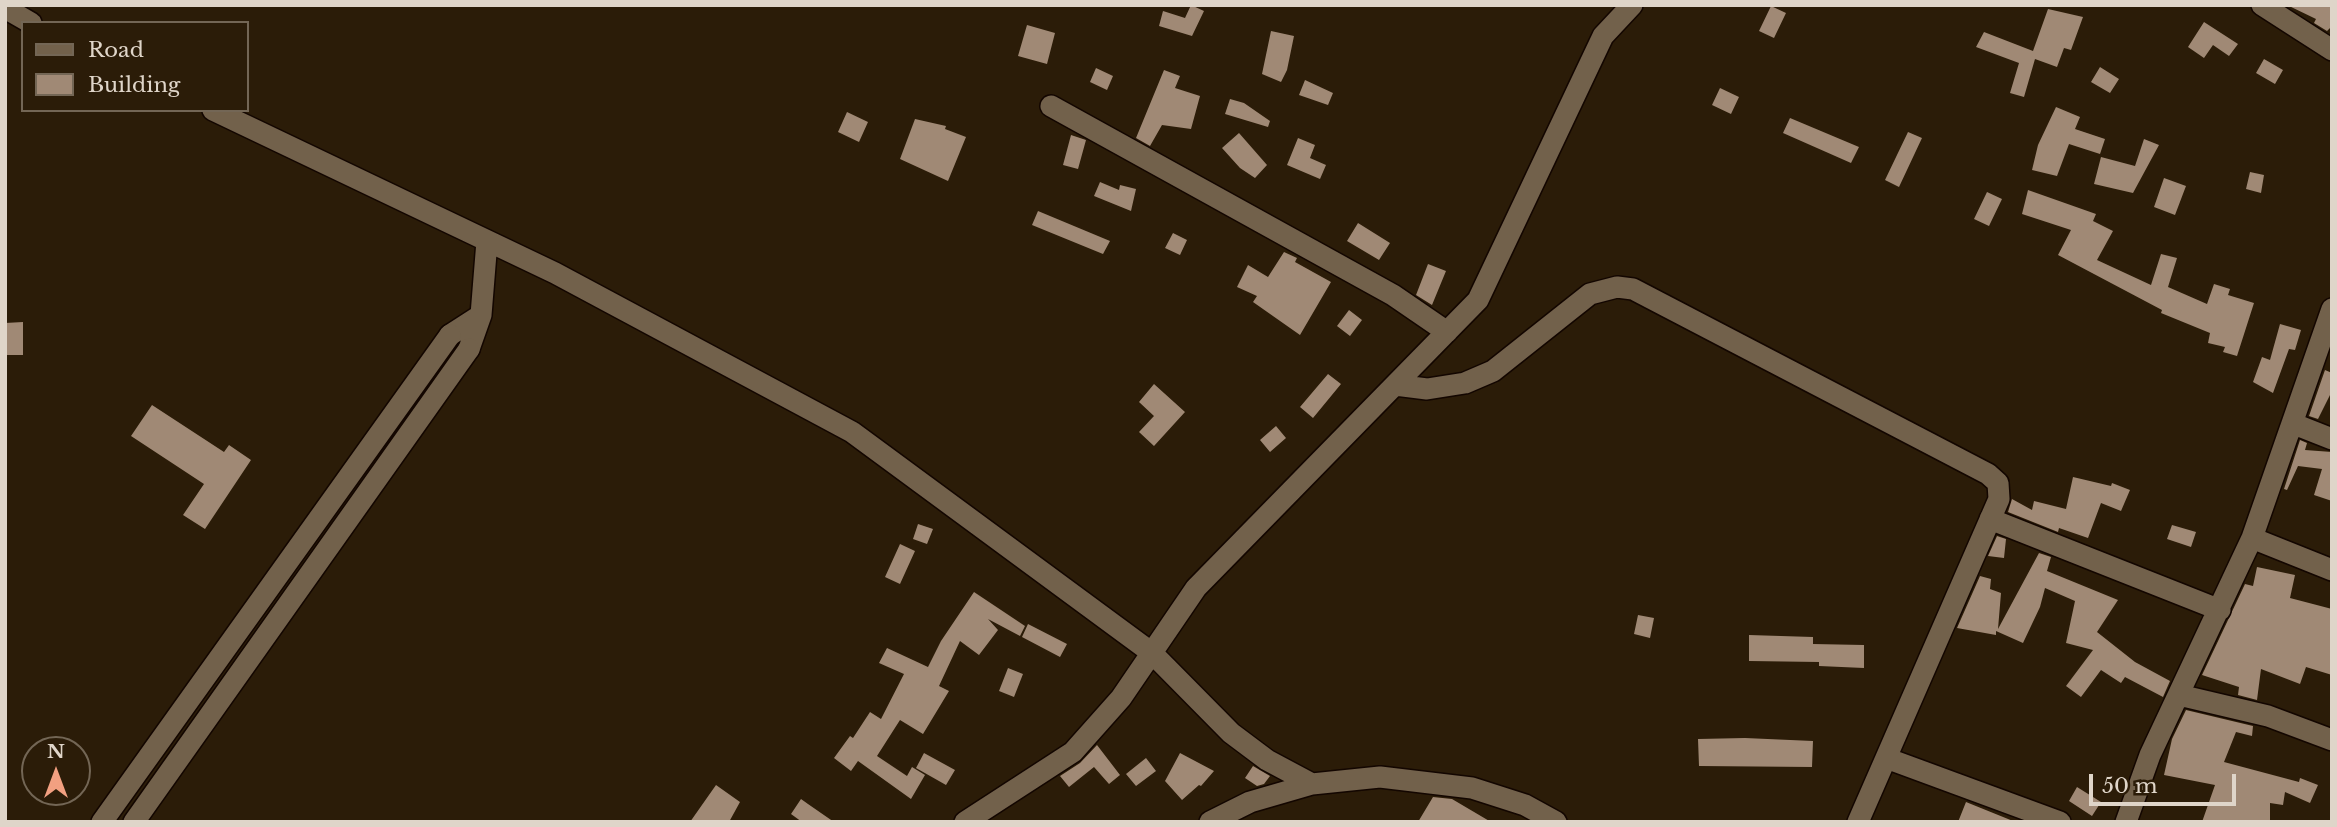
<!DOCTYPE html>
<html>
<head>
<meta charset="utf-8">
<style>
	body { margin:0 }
	#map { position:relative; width:2337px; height:827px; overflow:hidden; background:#2b1c08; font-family:"Libre Baskerville",serif }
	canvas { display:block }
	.frame { position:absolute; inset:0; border:7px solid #dfd5c9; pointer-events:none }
	.legend { position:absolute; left:21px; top:21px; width:228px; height:91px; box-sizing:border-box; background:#2b1c08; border:2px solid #736655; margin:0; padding:9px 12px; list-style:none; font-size:21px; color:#dfd5c9 }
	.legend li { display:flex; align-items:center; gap:14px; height:35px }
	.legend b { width:35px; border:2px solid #736655 }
	.north { position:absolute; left:21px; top:736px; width:70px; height:70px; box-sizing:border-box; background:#2b1c08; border:2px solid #736655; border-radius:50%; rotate:0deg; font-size:19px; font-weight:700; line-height:28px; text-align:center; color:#dfd5c9 }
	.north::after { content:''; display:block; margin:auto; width:24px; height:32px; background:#f2a081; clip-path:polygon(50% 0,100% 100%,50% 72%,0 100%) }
	.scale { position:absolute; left:2089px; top:774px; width:147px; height:32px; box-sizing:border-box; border:4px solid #dfd5c9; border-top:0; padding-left:9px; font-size:21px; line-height:24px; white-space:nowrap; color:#dfd5c9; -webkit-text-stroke:5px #2b1c08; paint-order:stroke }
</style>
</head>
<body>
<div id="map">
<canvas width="2337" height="827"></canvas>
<div class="frame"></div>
<ul class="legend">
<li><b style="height:9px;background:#72614b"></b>Road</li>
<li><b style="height:19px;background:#a08975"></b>Building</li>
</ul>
<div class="north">N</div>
<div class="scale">50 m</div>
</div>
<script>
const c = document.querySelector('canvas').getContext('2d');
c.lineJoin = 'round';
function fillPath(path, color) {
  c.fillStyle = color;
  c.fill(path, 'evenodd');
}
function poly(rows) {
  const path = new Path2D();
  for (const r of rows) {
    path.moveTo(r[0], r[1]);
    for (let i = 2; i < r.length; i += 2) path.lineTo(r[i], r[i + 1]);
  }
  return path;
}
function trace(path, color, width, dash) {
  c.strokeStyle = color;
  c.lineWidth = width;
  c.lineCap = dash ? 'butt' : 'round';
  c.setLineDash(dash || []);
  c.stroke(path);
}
fillPath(poly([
	[1191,5,1204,11,1192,36,1159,26,1163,11,1185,18],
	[2287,5,2332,5,2332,26,2327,31,2314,23,2316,19],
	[1771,6,1786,13,1774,38,1759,31],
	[2048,9,2083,17,2071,50,2064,48,2057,67,2035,59,2024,97,2010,93,2019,63,1976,47,1984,32,2033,51],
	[2204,22,2238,44,2229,56,2213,45,2204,58,2188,47],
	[1027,25,1055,33,1047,64,1018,56],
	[1271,31,1294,36,1287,70,1281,82,1262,74],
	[2264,59,2283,70,2275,84,2256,73],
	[2100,67,2119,79,2110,93,2091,82],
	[1096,68,1113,76,1107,90,1090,82],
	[1164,70,1180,76,1175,88,1200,96,1191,129,1162,125,1150,146,1136,138],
	[1305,80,1333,93,1328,105,1299,95],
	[1720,88,1739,97,1731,114,1712,105],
	[1230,99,1244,103,1270,121,1268,127,1225,114],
	[2056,107,2080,117,2075,129,2105,139,2100,154,2069,144,2057,176,2032,170,2038,145],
	[847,112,868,122,859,142,838,132],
	[1790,118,1859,147,1851,163,1783,133],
	[915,119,946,126,945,129,966,137,948,181,900,159],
	[1908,132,1922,138,1899,187,1885,180],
	[1239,133,1267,165,1255,178,1240,168,1222,148],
	[1071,135,1086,140,1078,169,1063,165],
	[1298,138,1315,145,1310,158,1326,165,1320,179,1287,165],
	[2144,139,2159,145,2133,193,2094,184,2101,157,2135,166],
	[2250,172,2264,175,2261,193,2246,189],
	[2164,178,2186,186,2175,215,2154,207],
	[1100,182,1119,190,1120,185,1136,189,1131,211,1094,196],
	[2028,190,2096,214,2093,221,2113,231,2097,260,2151,285,2161,254,2177,258,2168,287,2207,304,2214,284,2230,289,2228,295,2254,303,2237,356,2223,352,2225,347,2208,343,2210,333,2161,313,2162,310,2058,255,2071,230,2022,214],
	[1987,192,2002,199,1989,226,1974,219],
	[1038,211,1110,241,1103,254,1032,225],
	[1358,223,1390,243,1379,260,1347,241],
	[1173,233,1187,240,1180,255,1165,248],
	[1284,252,1297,258,1295,262,1331,282,1300,335,1253,302,1257,296,1237,287,1248,265,1268,277],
	[1428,264,1446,271,1432,305,1416,295],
	[1349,310,1362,320,1350,336,1337,326],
	[23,322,23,355,5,355,5,323],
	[2280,324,2301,330,2295,350,2289,349,2273,393,2253,382,2262,357,2270,360],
	[2325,370,2332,373,2332,391,2318,419,2309,416],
	[1328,374,1341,384,1313,418,1300,407],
	[1154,384,1185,412,1154,446,1139,432,1154,416,1139,402],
	[152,405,224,452,229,445,251,460,205,529,183,515,204,484,131,436],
	[1276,426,1286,438,1270,452,1260,440],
	[2300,440,2307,443,2305,450,2332,452,2332,501,2314,495,2322,469,2298,466,2287,490,2284,489],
	[2073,477,2111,486,2112,483,2130,490,2121,511,2101,503,2088,538,2059,528,2058,532,2008,512,2012,499,2032,510,2034,501,2066,509],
	[918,524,933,529,927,544,913,539],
	[2172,525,2196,532,2191,547,2167,539],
	[1997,536,2006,539,2004,558,1988,556],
	[900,544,915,551,900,584,885,577],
	[2039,553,2051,557,2047,571,2118,600,2097,632,2135,662,2170,681,2163,697,2125,677,2121,683,2101,670,2081,697,2066,686,2093,650,2066,643,2075,601,2045,588,2040,607,2023,643,1996,631,1996,635,1957,628,1980,576,1991,579,1990,589,2001,593,1998,629],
	[2257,567,2295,575,2290,598,2332,609,2332,675,2306,667,2300,684,2261,669,2257,700,2238,695,2239,687,2202,675,2245,584,2253,586],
	[974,592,1025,626,1020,636,988,619,998,630,979,655,960,641,939,686,949,691,923,734,900,720,877,756,907,776,912,767,925,775,911,799,858,761,851,771,834,758,850,736,853,738,870,712,881,719,904,674,879,663,887,648,928,667,941,641],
	[1638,615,1654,618,1650,638,1634,634],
	[1028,624,1067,644,1060,657,1022,637],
	[1749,635,1813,637,1813,644,1864,645,1864,668,1819,666,1819,662,1749,661],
	[1008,668,1023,674,1014,697,999,691],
	[2186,710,2253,726,2252,736,2236,732,2224,762,2299,782,2300,778,2318,785,2310,803,2285,792,2283,805,2270,803,2270,822,2202,822,2215,785,2164,775,2172,739],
	[1745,738,1813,741,1812,767,1699,766,1698,739],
	[1097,745,1120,775,1109,784,1094,767,1069,787,1060,776,1080,763],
	[924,753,955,770,946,785,916,768],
	[1180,753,1214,771,1201,786,1199,785,1182,800,1165,781],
	[1146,758,1156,771,1136,786,1126,774],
	[1253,766,1270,776,1264,784,1257,786,1245,778],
	[716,785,740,802,729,822,690,822],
	[2077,787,2101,802,2092,816,2069,801],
	[1433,797,1452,799,1491,822,1418,822],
	[801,799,808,804,834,822,802,822,791,814],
	[1966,802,2013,821,2013,822,1958,822]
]), '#a08975');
const minor = poly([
	[2262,5,2332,50],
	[5,8,31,23],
	[1051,106,1393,295,1447,332],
	[213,110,555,273,852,432,1152,653,1231,733,1267,760,1312,784],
	[481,315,487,241],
	[450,335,481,315,469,349],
	[1395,385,1427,389,1465,383,1493,371,1590,294,1617,287,1633,289,1988,474,1998,483,1999,499,1858,822],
	[2294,424,2332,439],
	[1990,519,2220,610],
	[2252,538,2332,570],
	[2179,695,2268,716,2332,740],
	[1886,758,2060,822],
	[965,822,1073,752,1121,698,1196,588,1478,300,1603,36,1632,5],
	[1210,822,1250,802,1312,784,1380,777,1472,788,1525,805,1556,822],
	[2126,822,2150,755,2252,538,2332,309]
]);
const tertiary = poly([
	[102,822,450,335],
	[134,822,469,349]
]);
trace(minor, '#130600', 24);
trace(tertiary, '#130600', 24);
trace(minor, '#72614b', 21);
trace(tertiary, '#72614b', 21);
</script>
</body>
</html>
